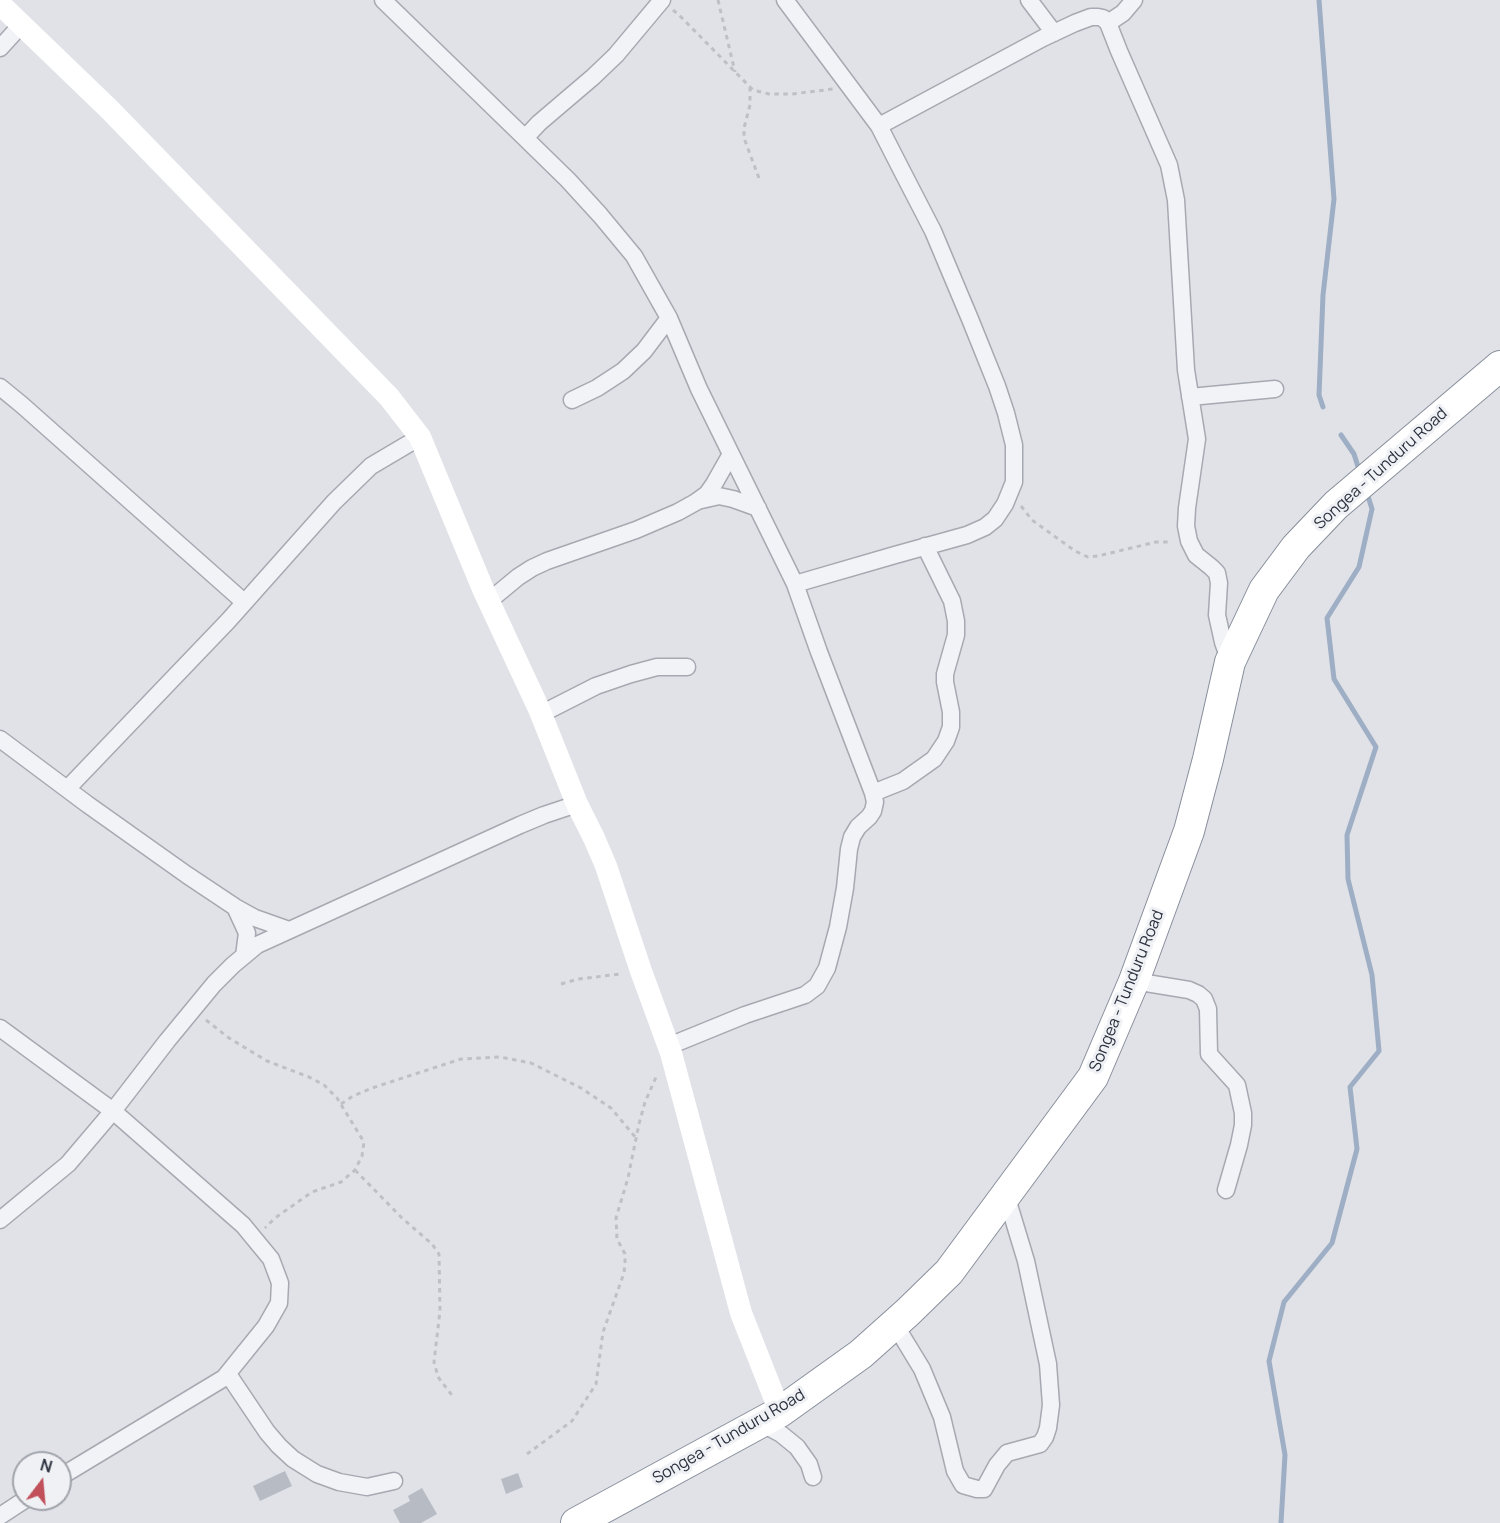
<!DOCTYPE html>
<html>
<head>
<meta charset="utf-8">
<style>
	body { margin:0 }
	#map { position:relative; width:1500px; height:1523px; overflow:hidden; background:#e0e2e7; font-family:Manrope,sans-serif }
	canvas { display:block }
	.north { position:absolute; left:12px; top:1451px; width:60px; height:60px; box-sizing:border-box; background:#eff1f5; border:2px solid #a0a4ab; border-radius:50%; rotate:16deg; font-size:16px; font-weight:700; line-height:24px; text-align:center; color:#2a303d }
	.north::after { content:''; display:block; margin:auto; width:21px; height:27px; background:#c1505b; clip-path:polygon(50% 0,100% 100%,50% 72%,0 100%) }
</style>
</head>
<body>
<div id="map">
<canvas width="1500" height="1523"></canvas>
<div class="north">N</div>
</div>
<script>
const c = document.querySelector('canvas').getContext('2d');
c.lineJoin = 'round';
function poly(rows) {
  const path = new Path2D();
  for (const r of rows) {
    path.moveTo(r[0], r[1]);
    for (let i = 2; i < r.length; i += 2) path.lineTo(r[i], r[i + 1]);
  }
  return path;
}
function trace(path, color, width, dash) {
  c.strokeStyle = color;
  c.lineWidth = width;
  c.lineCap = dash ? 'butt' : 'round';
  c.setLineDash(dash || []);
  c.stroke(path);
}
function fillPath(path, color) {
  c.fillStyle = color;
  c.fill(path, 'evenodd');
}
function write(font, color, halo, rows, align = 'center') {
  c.font = font + ' Manrope,sans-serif';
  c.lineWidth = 6;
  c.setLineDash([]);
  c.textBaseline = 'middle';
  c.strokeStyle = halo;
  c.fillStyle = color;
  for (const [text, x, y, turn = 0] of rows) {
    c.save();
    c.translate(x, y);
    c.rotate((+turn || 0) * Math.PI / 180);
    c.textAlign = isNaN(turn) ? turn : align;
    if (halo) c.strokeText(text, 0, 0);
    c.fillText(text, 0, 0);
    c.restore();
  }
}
trace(poly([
	[1319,0,1334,199,1323,295,1319,395,1323,407],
	[1341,435,1354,454,1360,473],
	[1281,1523,1285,1455,1269,1361,1284,1302,1332,1243,1357,1149,1350,1087,1379,1051,1372,975,1348,879,1347,835,1376,747,1334,679,1327,618,1359,567,1372,509,1367,493]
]), '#9eaec4', 5);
fillPath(poly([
	[285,1471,292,1486,260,1501,253,1486],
	[518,1473,523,1487,506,1494,501,1479],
	[422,1488,437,1514,421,1523,400,1523,393,1510,410,1501,408,1496]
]), '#b7bbc4');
const street = poly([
	[383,0,525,138],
	[662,0,616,55,593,77,539,123,525,138,568,180,600,215,634,256,669,318,699,389,795,584,819,652,873,793,875,802,873,811,869,817,858,827,852,837,849,849,845,888,838,927,827,968,817,986,805,995,745,1015,669,1046],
	[785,0,879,126,902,171,933,231,970,319,997,386,1006,413,1014,445,1014,482,1005,504,995,519,985,527,967,535,895,555,795,584],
	[1029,0,1054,33],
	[1108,23,1123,13,1134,0],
	[0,48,21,25],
	[879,126,1043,38,1075,23,1091,17,1098,17,1103,18,1108,23,1119,51,1169,165,1176,200,1186,370,1197,439,1187,508,1186,526,1189,541,1196,555,1211,567,1217,573,1219,583,1217,615,1223,642,1230,662],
	[0,387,22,405,244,602],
	[1190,397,1275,389],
	[572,400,597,388,623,371,644,351,669,318],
	[697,501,719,496,733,499,758,508],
	[489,601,518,577,532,568,547,561,636,530,678,512,696,502,707,494,714,484,731,454],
	[541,714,596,686,631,674,657,667,687,667],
	[0,739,87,804,187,875,235,907,255,918,289,930],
	[67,789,228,621,334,502,371,466,420,437],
	[873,793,903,781,934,759,946,741,951,727,951,712,945,682,945,674,956,635,956,621,952,601,925,546],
	[235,907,247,933,244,956],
	[1134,981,1189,990,1198,994,1204,999,1208,1009,1209,1054,1237,1085,1243,1113,1243,1125,1239,1145,1226,1190],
	[0,1028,113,1111,243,1225,271,1259,280,1283,279,1303,266,1326,224,1378,60,1477],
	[0,1220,68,1164,113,1111,167,1041,214,984,233,965,257,945,520,825,544,815,577,804],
	[894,1323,922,1369,942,1417,955,1471,963,1485,977,1489,984,1489,997,1465,1007,1453,1040,1444,1045,1437,1048,1428,1051,1405,1048,1364,1026,1261,1006,1195],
	[228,1374,267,1432,279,1446,293,1459,317,1474,339,1482,367,1487,394,1481],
	[756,1425,768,1427,781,1434,797,1447,809,1464,813,1477],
	[0,1516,26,1499]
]);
const highway = poly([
	[576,1523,780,1412,861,1354,908,1312,949,1272,1093,1077,1134,981,1189,831,1208,759,1230,662,1264,590,1296,547,1336,505,1500,366]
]);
trace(street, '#a6a9b1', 19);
trace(highway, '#888f9c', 32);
trace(poly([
	[718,0,735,72],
	[673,10,679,15,753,90,769,94,792,94,833,89],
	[750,87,750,105,744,128,744,138,760,181],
	[1021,506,1032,520,1039,525,1075,551,1088,557,1098,556,1156,542,1172,542],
	[561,984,578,979,621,974],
	[206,1020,229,1038,267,1061,309,1077,324,1085,337,1098,364,1142,362,1156,355,1170,341,1182,312,1192,275,1218,265,1228],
	[341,1104,353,1096,372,1088,461,1059,500,1057,531,1063,581,1088,611,1108,636,1138],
	[355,1170,402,1218,432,1244,439,1254,440,1311,434,1362,438,1377,454,1398],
	[527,1454,572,1421,596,1384,603,1332,624,1273,625,1264,625,1254,617,1239,616,1218,628,1178,639,1124,645,1102,657,1075]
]), '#bec0c6', 3, [4.5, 4.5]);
trace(street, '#f2f3f6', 16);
trace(poly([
	[0,4,109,109,389,397,420,437,483,589,539,709,577,804,594,838,606,866,641,971,671,1053,741,1313,780,1412]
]), '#fff', 22);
trace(highway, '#fff', 30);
write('16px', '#2a303d', '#eff1f5', [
	["Songea - Tunduru Road",1381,469,-42],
	["Songea - Tunduru Road",1127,991,-68],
	["Songea - Tunduru Road",729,1437,-30]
]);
</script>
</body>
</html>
